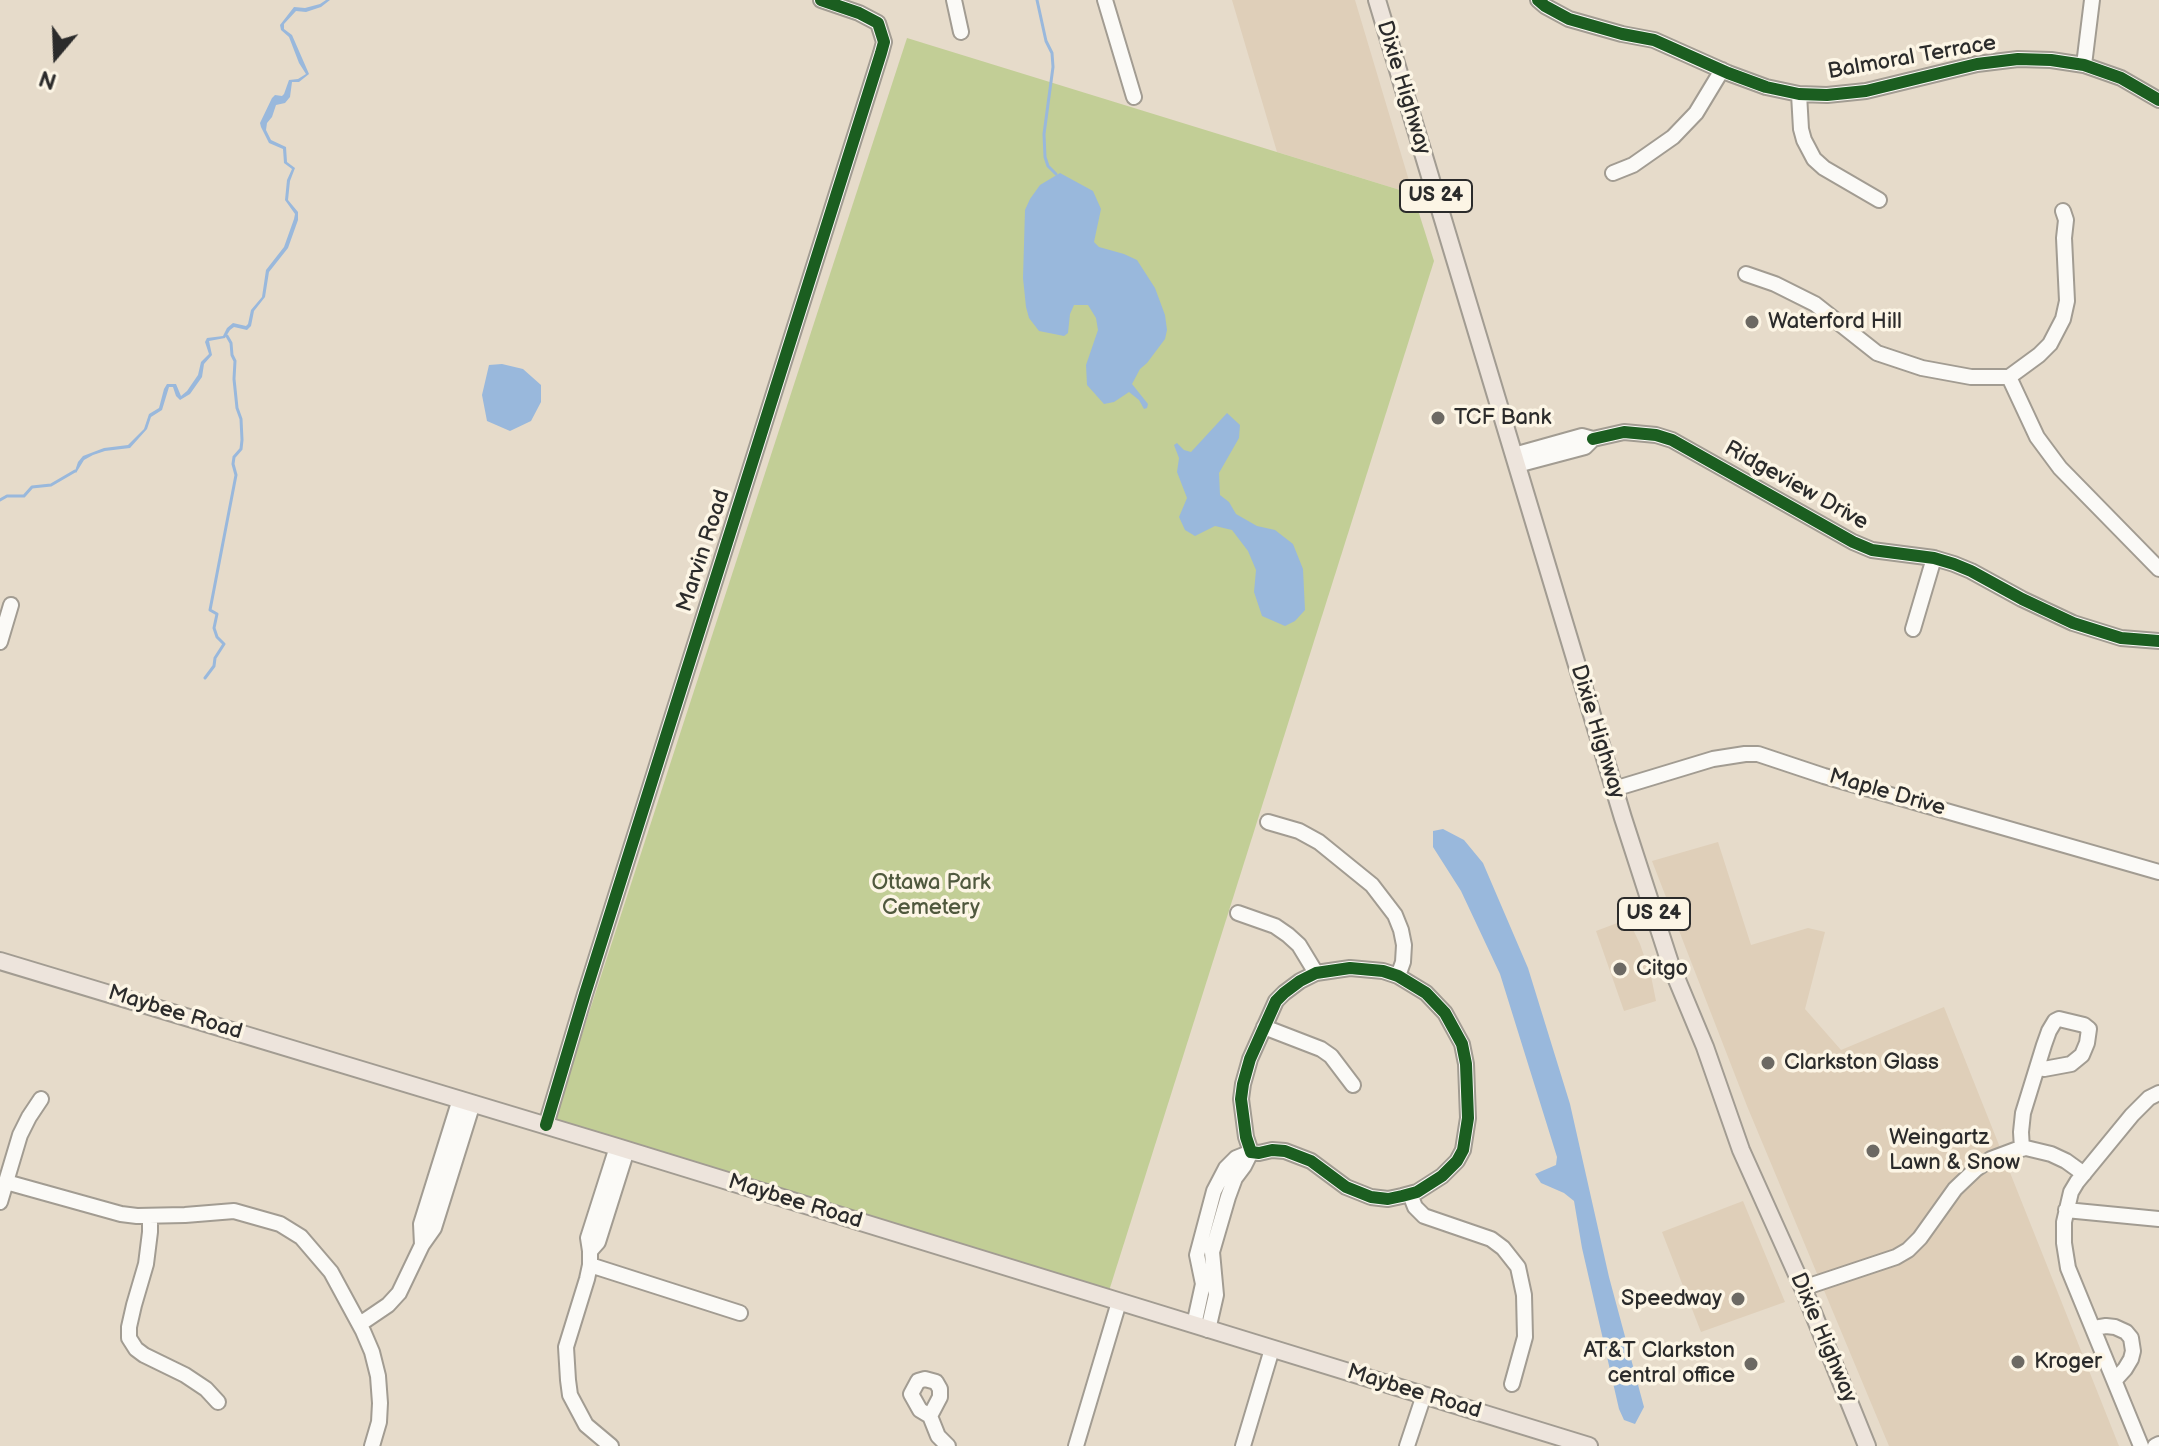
<!DOCTYPE html>
<html>
<head>
<meta charset="utf-8">
<style>
	body { margin:0 }
	#map { position:relative; width:2159px; height:1446px; overflow:hidden; background:#e6dbca; font-family:"Balsamiq Sans",sans-serif }
	canvas { display:block }
	.north { position:absolute; left:16px; top:16px; width:80px; height:80px; -webkit-text-stroke:6px #fcf5e5; paint-order:stroke; rotate:199deg; font-size:22px; font-weight:700; line-height:32px; text-align:center; color:#2b2b2b }
	.north::after { content:''; display:block; margin:auto; width:28px; height:36px; background:#2b2b2b; clip-path:polygon(50% 0,100% 100%,50% 72%,0 100%) }
</style>
</head>
<body>
<div id="map">
<canvas width="2159" height="1446"></canvas>
<div class="north">N</div>
</div>
<script>
const c = document.querySelector('canvas').getContext('2d');
c.lineJoin = 'round';
function fillPath(path, color) {
  c.fillStyle = color;
  c.fill(path, 'evenodd');
}
function poly(rows) {
  const path = new Path2D();
  for (const r of rows) {
    path.moveTo(r[0], r[1]);
    for (let i = 2; i < r.length; i += 2) path.lineTo(r[i], r[i + 1]);
  }
  return path;
}
function trace(path, color, width, dash) {
  c.strokeStyle = color;
  c.lineWidth = width;
  c.lineCap = dash ? 'butt' : 'round';
  c.setLineDash(dash || []);
  c.stroke(path);
}
function write(font, color, halo, rows, align = 'center') {
  c.font = font + ' "Balsamiq Sans",sans-serif';
  c.lineWidth = 7;
  c.setLineDash([]);
  c.textBaseline = 'middle';
  c.strokeStyle = halo;
  c.fillStyle = color;
  for (const [text, x, y, turn = 0] of rows) {
    c.save();
    c.translate(x, y);
    c.rotate((+turn || 0) * Math.PI / 180);
    c.textAlign = isNaN(turn) ? turn : align;
    if (halo) c.strokeText(text, 0, 0);
    c.fillText(text, 0, 0);
    c.restore();
  }
}
fillPath(poly([
	[1232,0,1355,0,1413,194,1277,152],
	[1718,842,1751,945,1808,928,1825,932,1805,1009,1841,1050,1944,1007,2119,1446,1889,1446,1747,1106,1652,861],
	[1628,919,1640,944,1651,976,1656,1001,1624,1011,1596,931],
	[1743,1201,1785,1302,1701,1332,1662,1232]
]), '#dfcfb9');
fillPath(poly([
	[907,38,1413,194,1434,261,1108,1294,553,1123]
]), '#c2ce96');
fillPath(poly([
	[326,0,330,0,321,7,306,12,296,11,284,24,284,29,292,35,309,74,299,82,292,82,290,97,285,103,276,105,272,117,267,123,266,130,271,140,286,147,287,162,295,168,290,181,288,200,298,212,298,220,288,248,269,272,265,297,254,311,251,326,247,330,234,327,230,330,225,338,209,341,212,355,204,364,202,377,190,394,180,400,176,396,173,387,169,387,162,410,151,417,147,429,130,448,105,451,93,455,84,460,76,473,75,471,78,462,83,456,104,448,128,445,144,429,149,414,159,408,164,389,167,384,176,384,181,396,187,391,198,375,201,362,209,354,205,342,207,338,223,336,227,328,233,323,246,326,248,324,251,310,262,297,266,270,284,247,294,219,295,214,285,200,287,180,292,169,284,163,283,149,269,143,261,127,260,123,272,98,275,95,282,96,284,94,289,80,298,79,306,74,299,63,289,37,281,30,280,25,294,7,305,8,320,4],
	[1060,173,1093,191,1101,209,1094,242,1099,247,1124,254,1137,260,1155,288,1165,315,1167,330,1165,339,1147,363,1140,369,1132,384,1148,404,1147,408,1144,409,1139,400,1129,392,1114,402,1104,404,1087,385,1086,365,1098,330,1096,318,1088,305,1074,305,1070,314,1068,333,1064,336,1039,331,1029,318,1026,307,1023,278,1025,210,1030,199,1040,185],
	[502,364,523,369,541,385,541,402,531,421,510,431,487,421,482,395,489,365],
	[1227,413,1240,425,1239,438,1219,473,1220,495,1229,502,1236,514,1257,526,1275,530,1293,544,1303,569,1305,610,1295,621,1285,626,1262,616,1254,592,1256,570,1248,551,1232,530,1215,526,1195,536,1185,530,1179,517,1187,498,1177,472,1179,458,1174,445,1177,443,1184,450,1191,452],
	[1443,829,1464,840,1483,863,1528,968,1570,1104,1609,1277,1644,1407,1635,1424,1624,1420,1619,1409,1582,1248,1574,1201,1564,1193,1541,1183,1535,1174,1556,1165,1557,1157,1500,974,1461,891,1433,847,1433,831]
]), '#99b8dc');
trace(poly([
	[1037,0,1046,41,1052,53,1053,67,1044,134,1045,157,1048,166,1056,174],
	[0,500,7,496,24,496,32,487,51,485,75,471],
	[205,678,214,666,215,658,224,644,217,637,214,628,217,614,210,610,236,475,233,464,234,457,241,449,242,440,241,419,237,408,234,379,235,361,232,355,231,343,227,336]
]), '#99b8dc', 3);
const minor = poly([
	[954,0,961,32],
	[1105,0,1134,97],
	[1538,0,1545,6,1569,19,1622,34,1654,40,1728,73,1766,87,1799,94,1827,95,1866,91,1977,64,2018,59,2051,60,2084,65,2121,78,2159,100],
	[2084,65,2092,0],
	[1799,94,1801,129,1804,140,1814,159,1824,168,1879,200],
	[1613,173,1633,165,1673,137,1696,113,1722,70],
	[1746,274,1775,284,1815,304,1877,353,1922,368,1971,377,2009,377,2039,355,2050,344,2063,319,2067,301,2064,238,2066,220,2063,211],
	[2009,377,2037,437,2060,468,2159,569],
	[1593,439,1624,432,1656,435,1672,440,1853,542,1872,550,1934,558,1954,564,1971,571,2022,599,2073,623,2121,638,2159,641],
	[1514,455,1582,436,1593,439,1585,447,1517,465],
	[1913,629,1934,558],
	[0,642,11,605],
	[1614,789,1713,759,1745,754,1758,754,1824,776,2159,872],
	[1268,822,1299,831,1319,842,1372,885,1395,915,1401,930,1404,945,1403,962,1398,976],
	[1238,913,1275,926,1288,935,1299,945,1316,973],
	[1350,968,1383,971,1398,976,1426,993,1445,1013,1462,1044,1466,1064,1468,1118,1463,1150,1457,1161,1442,1176,1417,1192,1402,1196,1388,1199,1371,1197,1346,1187,1311,1161,1285,1151,1272,1150,1259,1153,1251,1152,1246,1137,1241,1099,1243,1084,1250,1059,1276,1001,1284,993,1300,981,1316,973,1350,968],
	[1264,1027,1321,1049,1331,1056,1353,1085],
	[460,1099,421,1224,422,1245,434,1228,473,1103],
	[546,1125,585,994,881,53,884,42,878,23,859,13,821,0],
	[617,1147,588,1238,590,1251,598,1242,627,1150],
	[2022,1149,2021,1132,2023,1113,2044,1045,2049,1031,2055,1021,2059,1019,2084,1025,2089,1029,2087,1043,2082,1055,2071,1064,2044,1069,2038,1065],
	[6,1182,121,1214,137,1216,185,1215,234,1211,280,1224,301,1237,331,1272,363,1331,372,1352,378,1376,380,1403,379,1422,372,1446],
	[1410,1194,1415,1207,1424,1216,1491,1239,1503,1248,1518,1267,1524,1295,1525,1337,1512,1384],
	[0,1202,20,1135,29,1117,41,1099],
	[2066,1210,2159,1219],
	[150,1216,150,1232,146,1264,134,1305,129,1327,129,1338,136,1349,144,1355,185,1375,206,1389,218,1402],
	[590,1251,590,1265,587,1279,566,1347,568,1380,570,1395,586,1425,611,1446],
	[590,1265,740,1313],
	[1803,1288,1896,1257,1908,1250,1920,1238,1955,1189,1976,1169,1991,1159,2015,1150,2026,1148,2051,1154,2066,1161,2084,1174],
	[360,1324,388,1305,399,1293,422,1245],
	[1194,1325,1203,1284,1197,1255,1214,1191,1226,1168,1236,1158,1251,1152,1244,1166,1235,1178,1228,1197,1212,1252,1216,1295,1208,1330],
	[2094,1328,2106,1326,2115,1327,2126,1332,2131,1338,2133,1351,2131,1359,2125,1369,2115,1380],
	[930,1416,940,1397,940,1389,936,1382,925,1379,918,1381,911,1394,920,1410,930,1416,938,1436,948,1446],
	[1076,1446,1119,1302],
	[1243,1446,1272,1349],
	[1407,1446,1424,1395],
	[2141,1446,2068,1268,2064,1243,2064,1222,2071,1192,2077,1182,2132,1115,2149,1098,2159,1093],
	[2155,1446,2159,1444]
]);
const major = poly([
	[1377,0,1623,818,1670,963,1705,1047,1741,1150,1803,1288,1867,1446],
	[0,961,617,1147,1589,1446]
]);
trace(minor, '#a29c92', 18);
trace(major, '#a29c92', 20);
trace(minor, '#fbfaf7', 14);
trace(major, '#ede4dc', 16);
trace(poly([
	[1538,0,1545,6,1569,19,1622,34,1654,40,1728,73,1766,87,1799,94,1827,95,1866,91,1977,64,2018,59,2051,60,2084,65,2121,78,2159,100],
	[1593,439,1624,432,1656,435,1672,440,1853,542,1872,550,1934,558,1954,564,1971,571,2022,599,2073,623,2121,638,2159,641],
	[1350,968,1383,971,1398,976,1426,993,1445,1013,1462,1044,1466,1064,1468,1118,1463,1150,1457,1161,1442,1176,1417,1192,1402,1196,1388,1199,1371,1197,1346,1187,1311,1161,1285,1151,1272,1150,1259,1153,1251,1152,1246,1137,1241,1099,1243,1084,1250,1059,1276,1001,1284,993,1300,981,1316,973,1350,968],
	[546,1125,585,994,881,53,884,42,878,23,859,13,821,0]
]), '#1b5e20', 12);
for (const [x, y, r, color] of [
	[1752,322,8,"#6c6963"],
	[1438,418,8,"#6c6963"],
	[1620,969,8,"#6c6963"],
	[1768,1063,8,"#6c6963"],
	[1873,1151,8,"#6c6963"],
	[1738,1299,8,"#6c6963"],
	[2018,1362,8,"#6c6963"],
	[1751,1364,8,"#6c6963"]
]) {
  const dot = new Path2D();
  dot.arc(x, y, r, 0, 2 * Math.PI);
  c.fillStyle = color;
  c.fill(dot);
  trace(dot, '#fcf5e5', 3);
}
for (const [x, y, w] of [
	[1436,196,72],
	[1654,914,72]
]) {
  const box = new Path2D();
  box.roundRect(x - w / 2, y - 16, w, 32, 6);
  c.fillStyle = '#fcf5e5';
  c.fill(box);
  trace(box, '#2b2b2b', 2);
}
write('bold 20px', '#2b2b2b', null, [
	["US 24",1436,196],
	["US 24",1654,914]
]);
write('22px', '#2b2b2b', '#fcf5e5', [
	["Balmoral Terrace",1912,58,-10],
	["Dixie Highway",1403,88,73],
	["Ridgeview Drive",1796,486,29],
	["Marvin Road",704,551,-72],
	["Dixie Highway",1597,732,73],
	["Maple Drive",1887,793,16],
	["Maybee Road",175,1013,17],
	["Maybee Road",795,1202,17],
	["Dixie Highway",1823,1338,67],
	["Maybee Road",1414,1392,17]
]);
write('22px', '#2b2b2b', '#fcf5e5', [
	["Waterford Hill",1768,322],
	["TCF Bank",1454,418],
	["Citgo",1636,969],
	["Clarkston Glass",1784,1063],
	["Weingartz",1889,1138],
	["Lawn & Snow",1889,1163],
	["Speedway",1722,1299,"right"],
	["AT&T Clarkston",1735,1351,"right"],
	["central office",1735,1376,"right"],
	["Kroger",2034,1362]
], 'left');
write('22px', '#50593e', '#fcf5e5', [
	["Ottawa Park",931,883],
	["Cemetery",931,908]
]);
</script>
</body>
</html>
